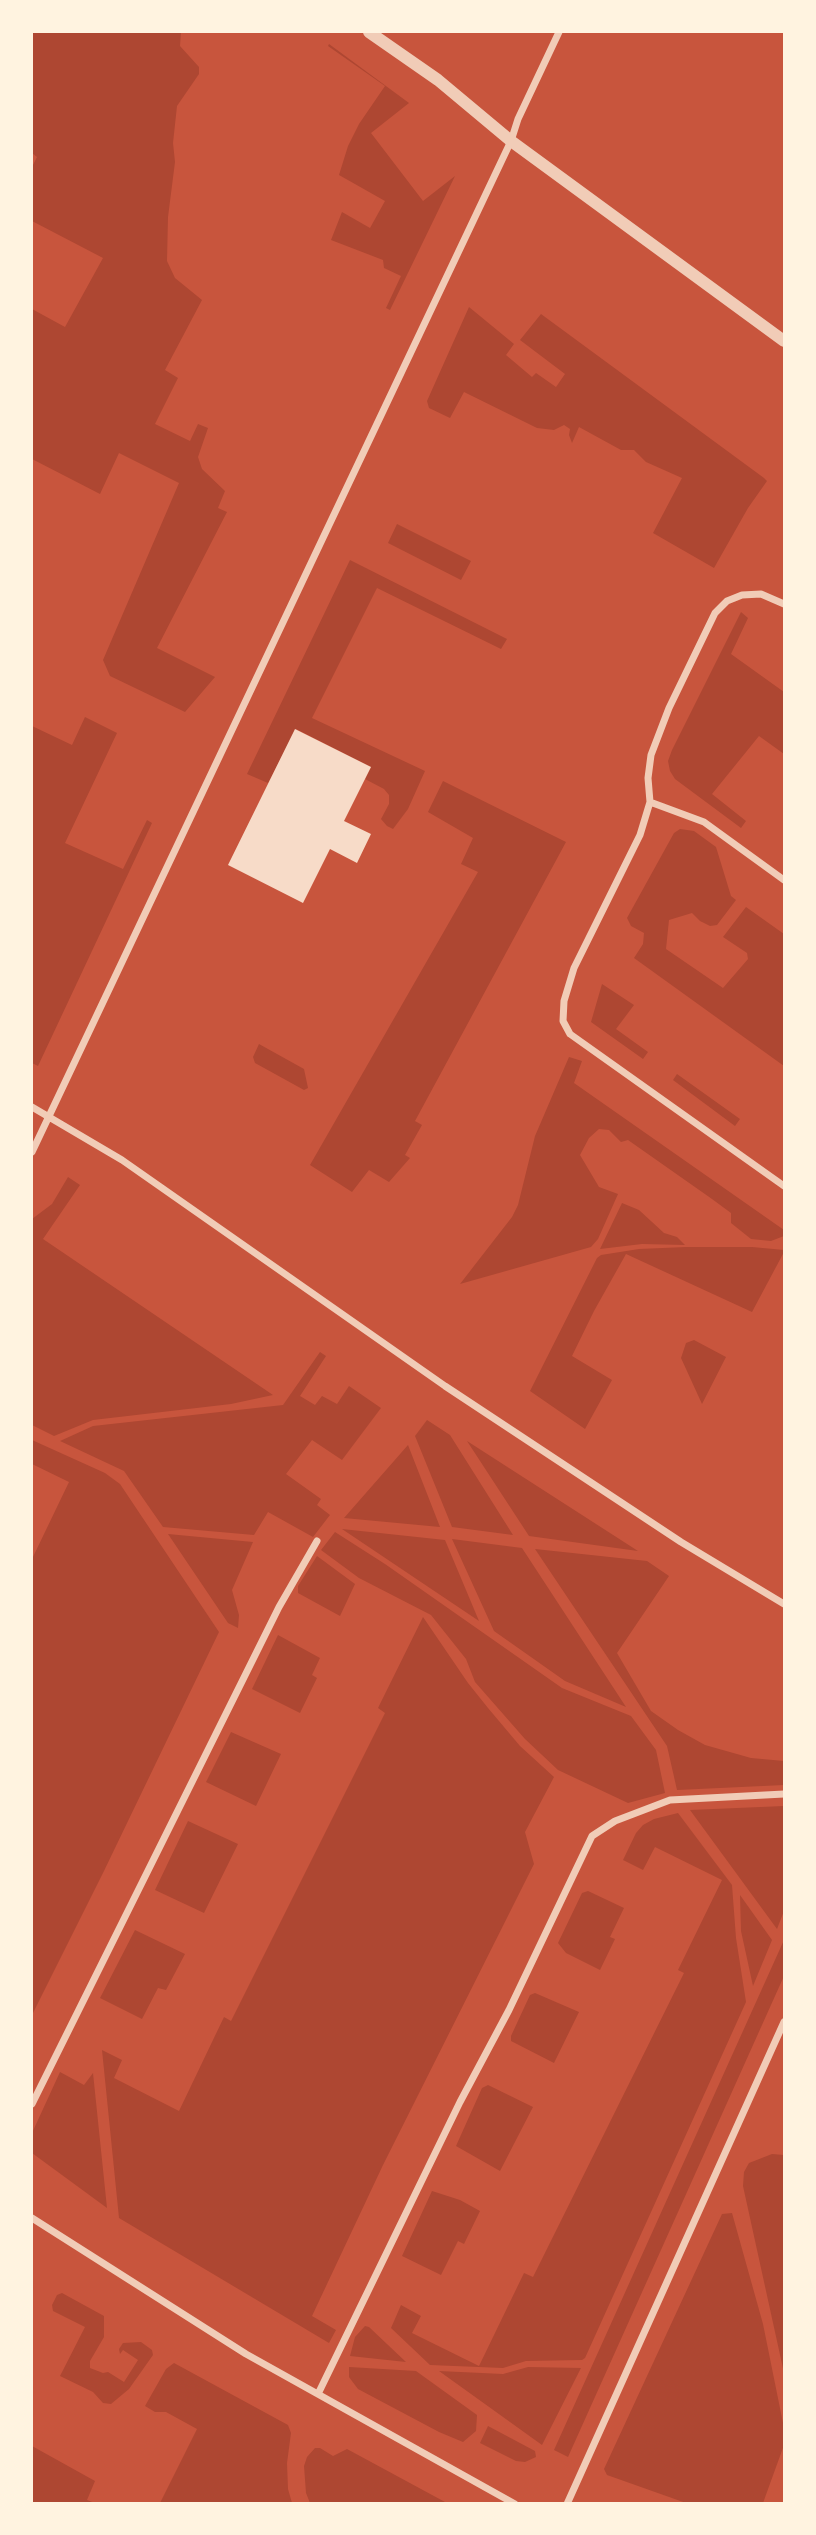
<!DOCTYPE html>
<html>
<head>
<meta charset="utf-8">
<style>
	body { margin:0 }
	#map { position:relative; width:816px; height:2535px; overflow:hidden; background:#c8553d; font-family:Arial,sans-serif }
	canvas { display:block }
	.frame { position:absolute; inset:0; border:33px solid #fff3e0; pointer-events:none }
</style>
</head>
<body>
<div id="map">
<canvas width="816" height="2535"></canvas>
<div class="frame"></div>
</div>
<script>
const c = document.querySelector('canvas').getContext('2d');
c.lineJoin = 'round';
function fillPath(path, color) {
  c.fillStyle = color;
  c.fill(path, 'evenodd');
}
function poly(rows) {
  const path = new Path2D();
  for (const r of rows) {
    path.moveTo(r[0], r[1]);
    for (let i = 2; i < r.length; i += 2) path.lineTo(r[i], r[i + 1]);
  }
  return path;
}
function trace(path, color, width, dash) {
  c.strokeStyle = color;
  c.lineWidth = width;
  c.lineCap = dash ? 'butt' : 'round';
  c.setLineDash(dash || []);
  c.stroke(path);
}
fillPath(poly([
	[32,32,181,32,180,46,199,67,199,74,177,106,173,143,175,162,168,217,167,261,175,278,202,300,165,370,178,378,155,424,190,441,198,424,208,428,198,457,202,469,225,491,218,508,227,512,157,648,215,677,185,712,110,676,103,660,179,483,119,453,100,494,32,459,32,309,65,327,103,258,32,221,32,167,37,157,32,153],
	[329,44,409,103,371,133,423,201,455,176,390,310,386,308,401,276,384,268,383,260,331,240,342,212,370,228,385,201,339,175,348,146,359,124,385,86,328,46],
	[469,307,514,344,506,355,532,377,536,373,556,387,565,374,520,340,541,314,764,478,767,481,748,508,714,568,653,533,682,478,646,462,634,450,621,450,579,427,572,443,569,435,570,429,564,425,554,430,537,428,464,392,450,418,429,408,427,401],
	[397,524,471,561,461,580,388,543],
	[350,560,507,639,501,649,377,588,312,718,425,771,408,809,393,829,387,826,381,819,389,804,389,795,384,789,365,779,371,767,296,729,268,783,247,774],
	[741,612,748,618,731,654,784,692,784,754,759,736,712,794,746,821,741,828,675,779,670,771,668,761,672,750],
	[85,717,117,733,65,843,123,869,147,820,152,823,38,1066,32,1063,32,726,72,745],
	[443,781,566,842,415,1121,422,1125,405,1155,410,1158,389,1182,369,1170,352,1192,310,1165,478,872,461,864,473,838,428,812],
	[680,829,694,831,716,847,731,896,736,900,717,925,710,926,700,921,692,913,669,920,666,949,723,988,748,959,747,953,723,937,746,907,784,934,784,1066,634,958,643,944,644,933,631,926,627,918,674,833],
	[602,984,634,1005,616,1029,648,1052,643,1059,591,1022],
	[259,1044,304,1069,308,1088,304,1090,255,1063,253,1057],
	[569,1057,582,1061,574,1083,784,1230,784,1236,771,1241,751,1239,731,1223,731,1213,712,1199,628,1140,621,1142,609,1130,599,1129,589,1138,580,1155,599,1187,618,1194,598,1239,591,1247,460,1284,512,1217,518,1205,535,1136],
	[677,1074,740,1119,735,1126,673,1080],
	[68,1177,80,1185,43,1239,273,1395,231,1404,93,1420,54,1436,32,1425,32,1219,52,1204],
	[622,1203,639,1210,664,1233,677,1237,685,1245,642,1244,600,1249],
	[686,1247,752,1247,784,1250,784,1252,752,1312,626,1254,594,1311,572,1356,612,1380,585,1429,530,1391,597,1258,601,1255,639,1249],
	[694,1340,726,1357,702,1404,681,1358,686,1343],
	[320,1352,326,1356,300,1396,315,1405,322,1396,337,1404,349,1386,381,1408,342,1460,312,1440,286,1474,321,1499,317,1505,330,1515,313,1537,268,1512,254,1535,163,1527,124,1471,60,1441,93,1426,283,1405],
	[427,1420,450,1435,513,1535,452,1527,415,1436],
	[32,1440,105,1473,120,1484,219,1632,103,1873,32,2015,32,1559,69,1482,32,1464],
	[467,1441,638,1551,529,1536],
	[408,1445,440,1527,344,1518],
	[342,1529,445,1540,479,1621],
	[335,1532,385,1564,562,1688,631,1716,656,1750,665,1793,628,1803,558,1770,525,1739,475,1682,466,1659,431,1615,359,1578,321,1550],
	[168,1534,253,1542,232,1590,239,1615,238,1628,228,1623],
	[452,1539,522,1548,626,1707,565,1681,494,1631],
	[535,1549,647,1561,669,1576,617,1653,651,1711,678,1730,705,1745,751,1758,784,1761,784,1785,677,1790,667,1746],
	[317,1556,355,1584,340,1616,298,1593,298,1586],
	[423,1617,468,1683,488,1708,520,1746,554,1777,525,1832,534,1864,383,2165,312,2316,336,2330,329,2343,119,2218,102,2050,122,2060,114,2078,179,2111,224,2017,231,2021,385,1713,378,1708],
	[278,1635,320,1658,312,1675,317,1678,300,1713,252,1689],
	[231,1732,281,1754,256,1806,206,1782],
	[784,1806,784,1911,777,1929,690,1810],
	[678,1813,732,1885,736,1938,746,2002,585,2358,582,2360,526,2361,503,2368,430,2365,391,2328,401,2305,421,2316,412,2333,479,2366,524,2273,533,2277,684,1973,678,1970,722,1880,655,1847,643,1870,623,1860,636,1833,643,1825,654,1819],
	[188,1821,238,1844,204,1913,155,1890],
	[588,1891,624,1908,610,1937,615,1939,600,1970,566,1953,558,1943,582,1893],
	[740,1895,772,1940,753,1986,741,1931],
	[135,1930,185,1954,166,1990,158,1988,142,2019,100,1998],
	[784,1940,784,1976,568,2457,554,2450],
	[535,1993,579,2012,554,2063,511,2041,511,2036,530,1995],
	[60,2072,84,2085,93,2073,107,2208,32,2153,32,2133],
	[488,2085,533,2107,500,2171,456,2146,482,2088],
	[772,2154,784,2155,784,2373,743,2186,744,2172,749,2163],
	[432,2191,460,2200,480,2211,464,2244,458,2241,441,2275,402,2256],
	[732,2213,763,2324,784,2428,784,2445,763,2503,686,2503,607,2475,604,2469,722,2214],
	[62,2293,104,2316,104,2337,90,2361,90,2368,103,2373,108,2372,124,2382,138,2360,123,2350,120,2354,119,2349,123,2343,141,2342,152,2350,153,2355,129,2389,111,2404,103,2403,93,2392,60,2376,85,2327,53,2311,52,2305,57,2295],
	[365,2326,369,2327,406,2362,350,2356,355,2337],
	[174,2363,288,2425,291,2433,287,2463,288,2489,292,2503,160,2503,197,2429,166,2412,155,2412,145,2406,166,2369],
	[349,2367,416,2371,477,2415,476,2431,463,2442,439,2432,358,2389,349,2377],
	[528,2367,581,2368,542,2445,439,2371,503,2374],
	[488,2426,535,2451,536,2457,525,2462,516,2461,480,2443],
	[32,2446,95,2481,87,2500,95,2503,32,2503],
	[315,2448,320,2448,333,2456,347,2449,445,2502,310,2503,306,2493,304,2466,307,2457]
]), '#ae4732');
fillPath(poly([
	[295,729,371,767,344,821,371,834,357,863,330,849,303,903,228,865]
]), '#f7dbc8');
trace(poly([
	[784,604,761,594,742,595,727,601,715,613,669,708,651,755,648,778,650,802,640,835,574,968,564,1001,563,1021,570,1034,784,1186],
	[650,802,704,822,784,880],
	[32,1107,122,1160,445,1386,681,1542,784,1604],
	[32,1152,511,141,518,119,559,32],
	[32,2104,279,1607,317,1541],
	[32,2218,246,2354,515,2504],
	[318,2394,460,2102,509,2010,592,1836,615,1821,670,1800,784,1794],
	[567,2504,784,2022]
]), '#f1ccb7', 7);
trace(poly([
	[369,32,438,80,511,141,784,341]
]), '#f1ccb7', 12);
</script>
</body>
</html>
